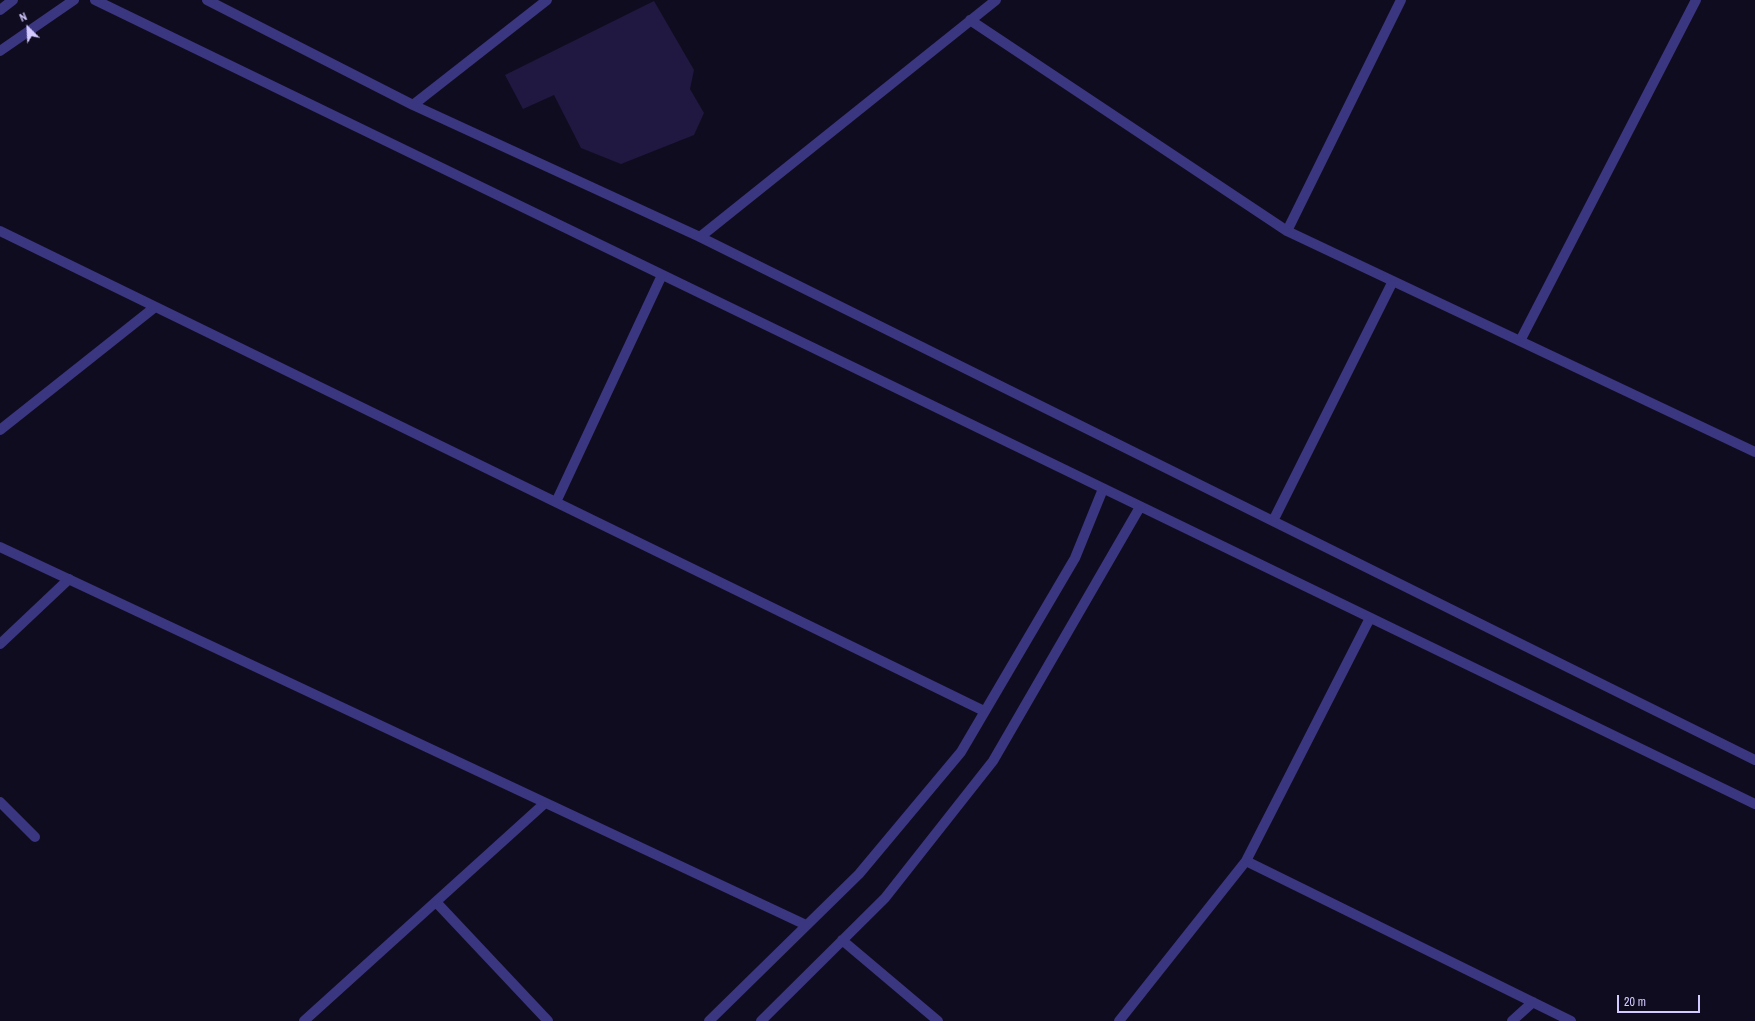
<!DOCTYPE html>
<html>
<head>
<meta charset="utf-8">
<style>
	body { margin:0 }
	#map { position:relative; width:1755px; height:1021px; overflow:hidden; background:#100c20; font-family:"Archivo Narrow",sans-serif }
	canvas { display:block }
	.north { position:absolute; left:8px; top:8px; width:40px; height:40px; -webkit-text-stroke:3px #100c20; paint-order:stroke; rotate:336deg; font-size:11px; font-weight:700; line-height:16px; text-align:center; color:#d3cbff }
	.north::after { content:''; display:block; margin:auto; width:14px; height:18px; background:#d3cbff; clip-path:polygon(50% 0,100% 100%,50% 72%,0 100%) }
	.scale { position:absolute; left:1617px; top:995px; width:83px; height:18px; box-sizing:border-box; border:2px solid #d3cbff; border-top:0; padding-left:5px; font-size:12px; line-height:14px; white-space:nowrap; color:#d3cbff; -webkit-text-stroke:3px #100c20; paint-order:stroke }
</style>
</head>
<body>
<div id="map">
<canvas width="1755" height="1021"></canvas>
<div class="north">N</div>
<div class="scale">20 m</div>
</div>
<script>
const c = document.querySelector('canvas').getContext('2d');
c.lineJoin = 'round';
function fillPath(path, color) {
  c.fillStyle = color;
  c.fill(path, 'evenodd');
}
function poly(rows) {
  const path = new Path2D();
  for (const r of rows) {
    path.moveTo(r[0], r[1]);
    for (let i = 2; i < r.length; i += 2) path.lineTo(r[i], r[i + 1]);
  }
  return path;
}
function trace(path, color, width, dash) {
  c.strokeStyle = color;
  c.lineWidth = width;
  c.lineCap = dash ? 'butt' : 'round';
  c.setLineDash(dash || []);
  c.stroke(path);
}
fillPath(poly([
	[654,1,694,70,690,89,704,113,694,135,621,164,581,148,554,95,523,109,505,75]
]), '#211841');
trace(poly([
	[0,644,69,579]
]), '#3b3680', 10);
trace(poly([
	[0,51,74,0]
]), '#3b3680', 10);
trace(poly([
	[95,0,1755,804],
	[207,0,413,105,700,237,1755,760],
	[970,20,1287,231,1755,452],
	[413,105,547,0],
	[0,231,984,711],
	[1287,231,1401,0],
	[700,237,996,0],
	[1520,341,1696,0],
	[0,430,155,307],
	[556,502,662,275],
	[1273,521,1393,281],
	[0,547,806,925],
	[0,802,35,837],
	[1246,861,1571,1021],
	[436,902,548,1021],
	[842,940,938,1021],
	[304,1021,545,803],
	[709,1021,859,874,961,752,1075,558,1103,489],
	[761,1021,885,898,993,761,1140,507],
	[1119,1021,1246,861,1370,618],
	[1512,1021,1533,1002]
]), '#3b3680', 10);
trace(poly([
	[0,10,13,0]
]), '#3b3680', 10);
</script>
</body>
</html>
